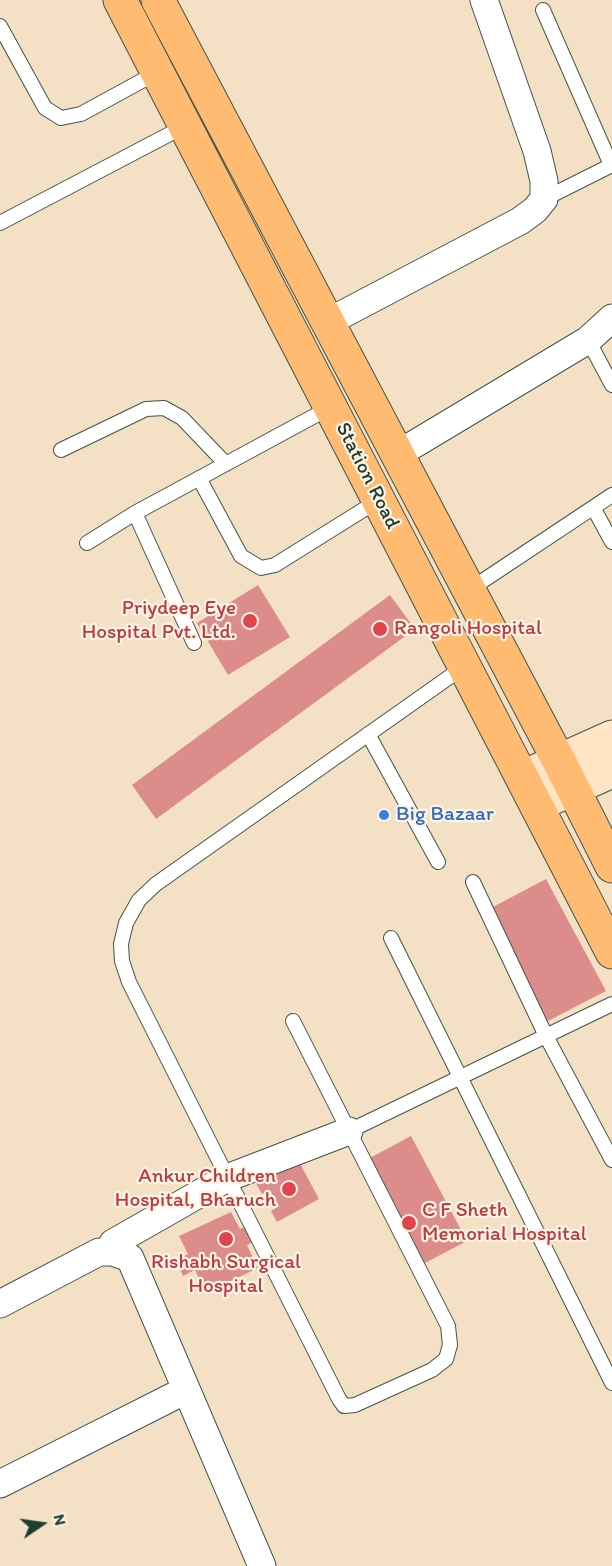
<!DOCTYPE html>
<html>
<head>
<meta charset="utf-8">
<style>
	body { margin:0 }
	#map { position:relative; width:612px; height:1566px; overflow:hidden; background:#f4e0c4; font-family:Itim,sans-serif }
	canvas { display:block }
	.north { position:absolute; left:12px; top:1494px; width:60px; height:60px; -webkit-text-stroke:4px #fcf5e5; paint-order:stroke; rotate:77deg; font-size:16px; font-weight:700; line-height:24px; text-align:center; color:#1f3d34 }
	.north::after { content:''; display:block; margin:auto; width:21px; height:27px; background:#1f3d34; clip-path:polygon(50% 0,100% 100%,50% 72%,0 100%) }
</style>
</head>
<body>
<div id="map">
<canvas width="612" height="1566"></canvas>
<div class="north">N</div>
</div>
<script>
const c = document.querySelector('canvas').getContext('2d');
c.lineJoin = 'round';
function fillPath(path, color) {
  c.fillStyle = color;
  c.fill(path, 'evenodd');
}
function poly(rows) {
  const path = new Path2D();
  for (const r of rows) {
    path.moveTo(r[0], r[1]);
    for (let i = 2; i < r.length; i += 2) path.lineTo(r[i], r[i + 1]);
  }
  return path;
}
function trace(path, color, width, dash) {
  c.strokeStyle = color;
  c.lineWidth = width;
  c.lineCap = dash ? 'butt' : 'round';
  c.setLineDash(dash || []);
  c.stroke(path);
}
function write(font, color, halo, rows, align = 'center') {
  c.font = font + ' Itim,sans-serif';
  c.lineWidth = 4.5;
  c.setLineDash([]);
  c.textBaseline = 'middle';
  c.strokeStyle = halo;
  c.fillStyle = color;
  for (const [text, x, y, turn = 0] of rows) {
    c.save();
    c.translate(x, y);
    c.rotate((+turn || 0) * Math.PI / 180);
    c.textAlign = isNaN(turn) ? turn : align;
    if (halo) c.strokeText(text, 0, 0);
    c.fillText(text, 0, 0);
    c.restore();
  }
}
fillPath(poly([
	[258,585,290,637,228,675,197,623],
	[390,595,415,629,156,819,132,785],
	[546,879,606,991,548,1021,489,909],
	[411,1136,467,1241,423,1264,368,1159],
	[296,1156,319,1199,277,1222,271,1211,279,1206,270,1190,262,1194,254,1180],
	[231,1212,240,1229,247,1226,254,1242,247,1245,258,1268,206,1293,195,1270,183,1276,176,1260,188,1254,179,1236]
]), '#dc8d8b');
const service = poly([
	[543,10,611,165],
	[0,26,45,108,61,118,81,114,158,72],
	[544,199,612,165],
	[0,223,185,126],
	[588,340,612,385],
	[61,450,146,409,164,408,182,418,226,464],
	[199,478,241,556,261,568,275,565,379,500],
	[594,509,612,542],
	[135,513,194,643],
	[87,543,135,513,331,407],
	[469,590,612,495],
	[368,734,438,862],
	[473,882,546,1036,612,1160],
	[391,938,612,1383],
	[293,1021,448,1326,450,1345,446,1359,432,1370,355,1405,344,1406,339,1399,129,982,122,961,121,944,126,923,139,900,156,884,465,666],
	[349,1131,612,1004]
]);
const minor = poly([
	[328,322,520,221,535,210,544,199,544,181,537,151,484,0],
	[398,454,588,340,612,318],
	[113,1252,113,1243,227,1178,349,1131],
	[0,1304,99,1252,113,1252,130,1258,262,1566],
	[0,1484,186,1390]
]);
const secondary = poly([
	[523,777,612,737],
	[537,805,612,771]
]);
const primary = poly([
	[120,0,612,952],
	[158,0,559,761,612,866]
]);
trace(service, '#3f554a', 16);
trace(minor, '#3f554a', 29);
trace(secondary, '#3f554a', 35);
trace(primary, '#3f554a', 35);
trace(service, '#fff', 14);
trace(minor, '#fff', 27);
trace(secondary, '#ffe4c6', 33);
trace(primary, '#febb71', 33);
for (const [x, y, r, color] of [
	[250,621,8,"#e0444e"],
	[380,629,8,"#e0444e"],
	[384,815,6,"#3f7fe0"],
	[289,1189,8,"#e0444e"],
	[409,1223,8,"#e0444e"],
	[226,1239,8,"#e0444e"]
]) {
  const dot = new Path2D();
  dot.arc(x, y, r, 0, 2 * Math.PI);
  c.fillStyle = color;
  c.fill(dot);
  trace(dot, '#fcf5e5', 2);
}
write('21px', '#1f3d34', '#fcf5e5', [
	["Station Road",367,476,63]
]);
write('21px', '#be3a42', '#fcf5e5', [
	["Priydeep Eye",236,609],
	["Hospital Pvt. Ltd.",236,633],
	["Rangoli Hospital",394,629,"left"],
	["Ankur Children",276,1177],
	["Hospital, Bharuch",276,1201],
	["C F Sheth",422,1211,"left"],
	["Memorial Hospital",422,1235,"left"],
	["Rishabh Surgical",226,1263,"center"],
	["Hospital",226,1287,"center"]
], 'right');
write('21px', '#366cbe', '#fcf5e5', [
	["Big Bazaar",396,815]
], 'left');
</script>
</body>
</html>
